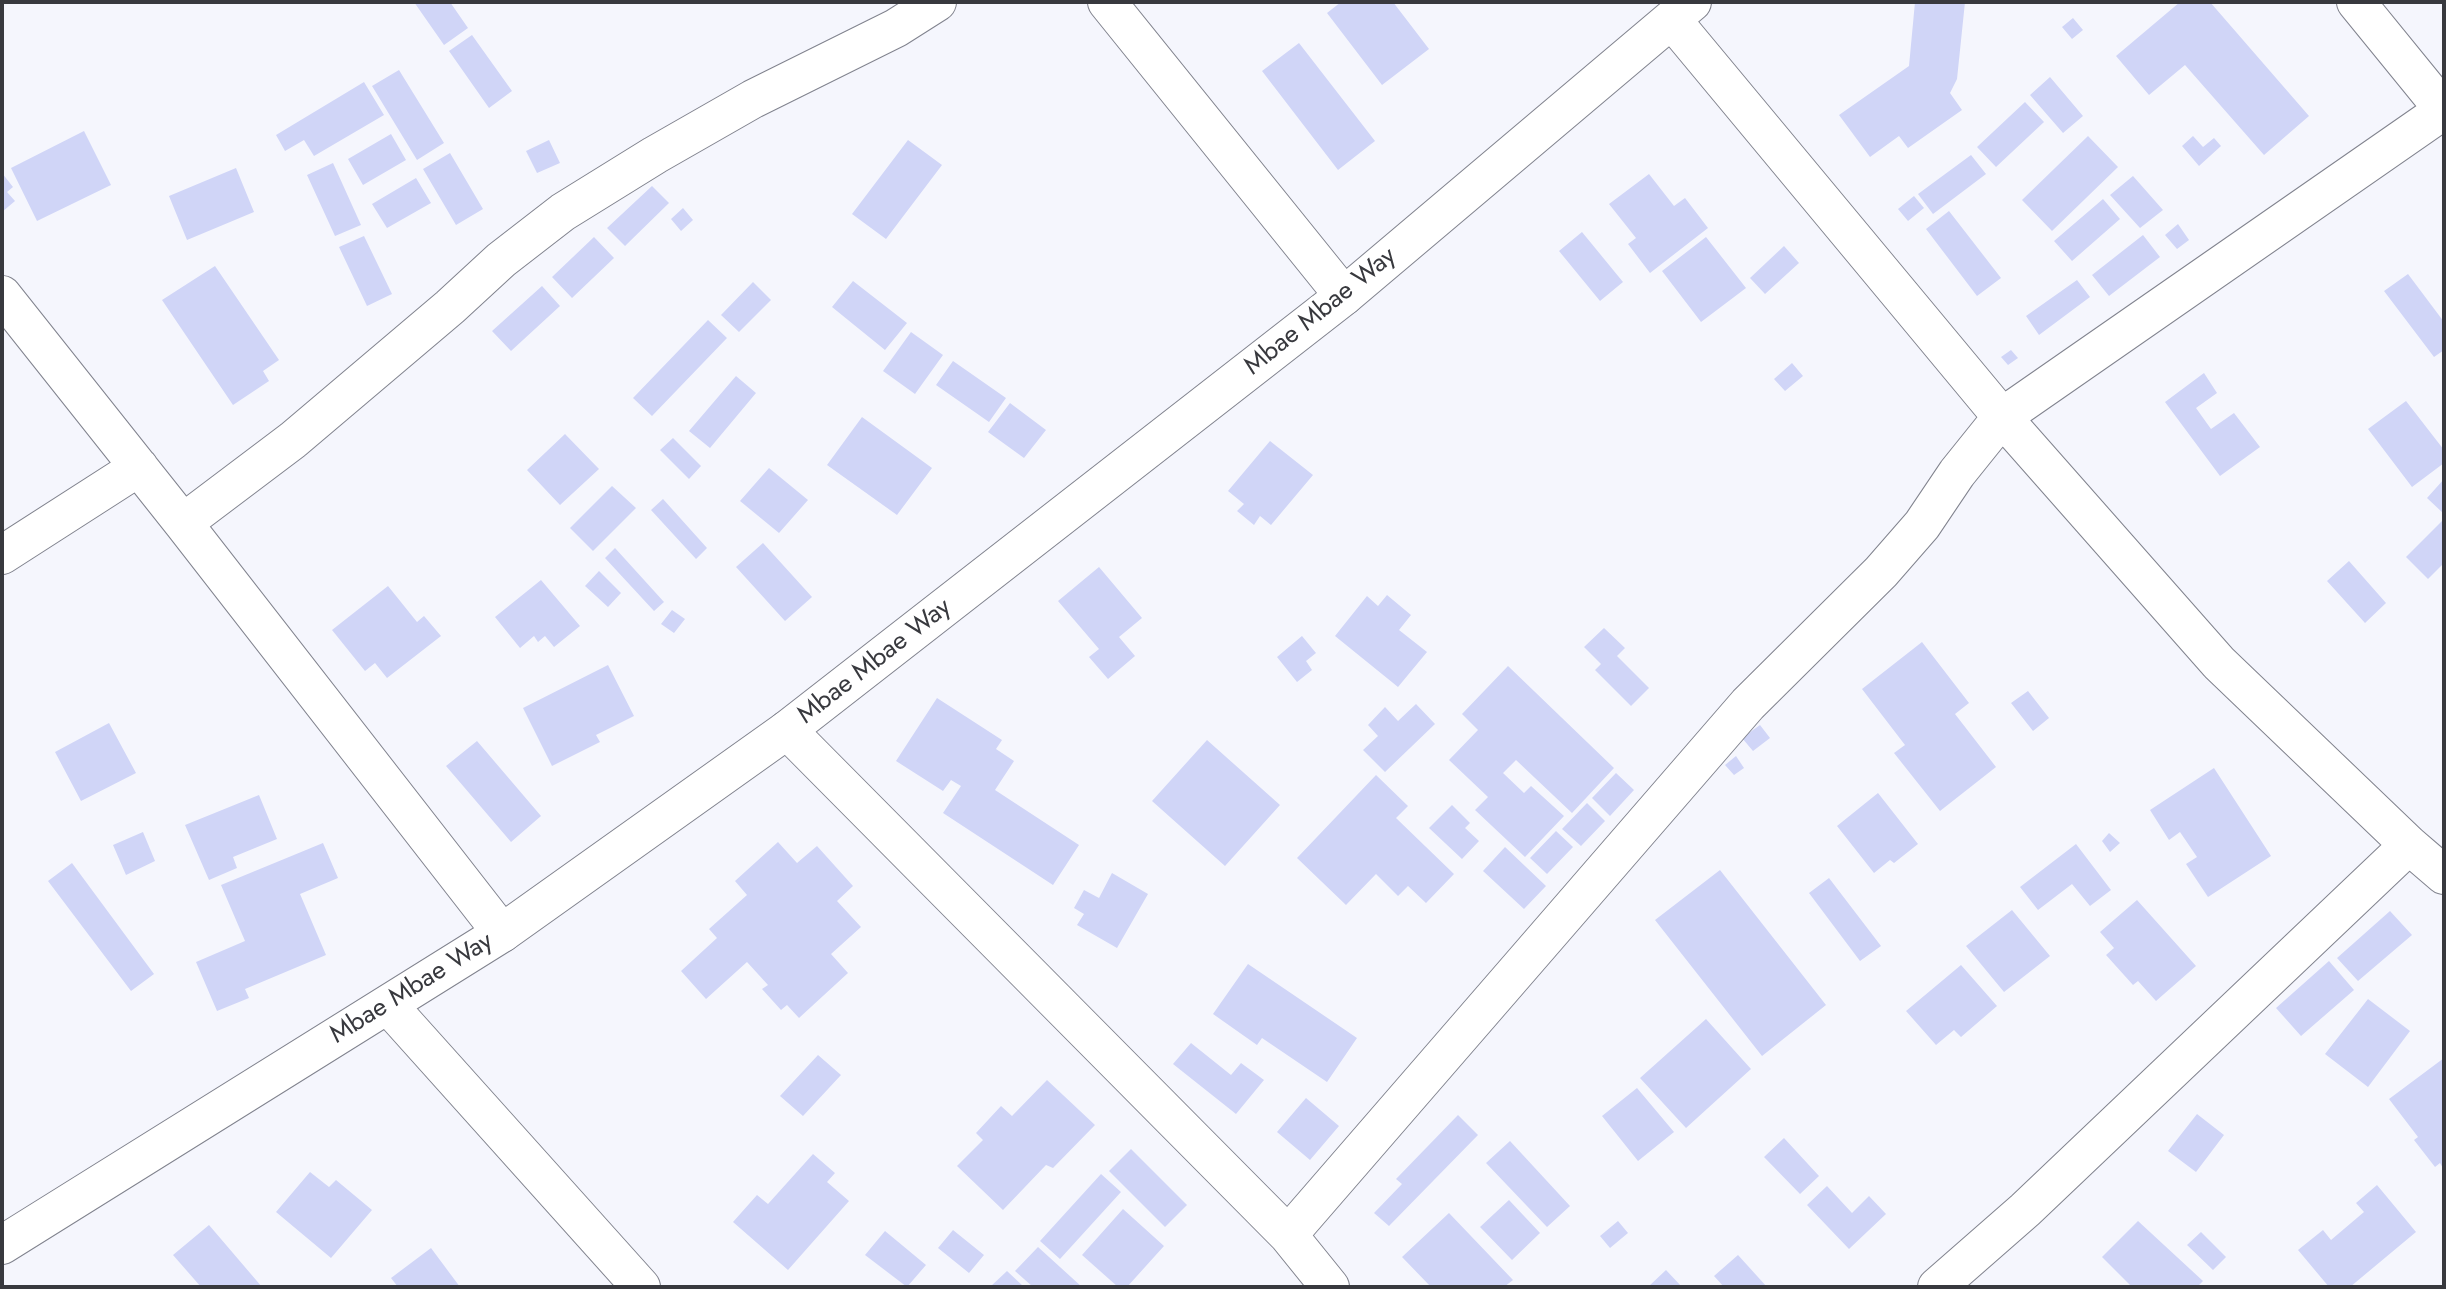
<!DOCTYPE html>
<html>
<head>
<meta charset="utf-8">
<style>
	body { margin:0 }
	#map { position:relative; width:2446px; height:1289px; overflow:hidden; background:#f5f6fd; font-family:Jost,sans-serif }
	canvas { display:block }
	.frame { position:absolute; inset:0; border:4px solid #38393e; pointer-events:none }
</style>
</head>
<body>
<div id="map">
<canvas width="2446" height="1289"></canvas>
<div class="frame"></div>
</div>
<script>
const c = document.querySelector('canvas').getContext('2d');
c.lineJoin = 'round';
function fillPath(path, color) {
  c.fillStyle = color;
  c.fill(path, 'evenodd');
}
function poly(rows) {
  const path = new Path2D();
  for (const r of rows) {
    path.moveTo(r[0], r[1]);
    for (let i = 2; i < r.length; i += 2) path.lineTo(r[i], r[i + 1]);
  }
  return path;
}
function trace(path, color, width, dash) {
  c.strokeStyle = color;
  c.lineWidth = width;
  c.lineCap = dash ? 'butt' : 'round';
  c.setLineDash(dash || []);
  c.stroke(path);
}
function write(font, color, halo, rows, align = 'center') {
  c.font = font + ' Jost,sans-serif';
  c.lineWidth = 7;
  c.setLineDash([]);
  c.textBaseline = 'middle';
  c.strokeStyle = halo;
  c.fillStyle = color;
  for (const [text, x, y, turn = 0] of rows) {
    c.save();
    c.translate(x, y);
    c.rotate((+turn || 0) * Math.PI / 180);
    c.textAlign = isNaN(turn) ? turn : align;
    if (halo) c.strokeText(text, 0, 0);
    c.fillText(text, 0, 0);
    c.restore();
  }
}
fillPath(poly([
	[414,2,450,2,468,28,444,45],
	[1341,2,1393,2,1429,49,1382,85,1327,13],
	[1915,2,1965,2,1957,79,1950,93,1962,110,1908,148,1899,136,1870,157,1839,115,1909,66],
	[2180,2,2210,2,2309,116,2264,155,2185,65,2149,95,2116,56],
	[2073,18,2083,30,2072,39,2062,27],
	[472,35,512,91,489,108,449,51],
	[1299,43,1375,141,1338,170,1262,71],
	[399,70,444,143,417,160,372,86],
	[2050,77,2083,116,2063,133,2030,95],
	[364,82,384,115,314,156,304,140,285,151,276,135],
	[2025,102,2044,122,1996,167,1977,147],
	[84,131,111,185,37,221,11,168],
	[391,134,406,160,363,185,348,159],
	[2088,136,2118,167,2052,231,2022,200],
	[2193,136,2203,147,2214,138,2221,146,2199,166,2182,146],
	[549,140,560,163,537,173,526,151],
	[908,140,942,165,886,239,852,214],
	[450,153,483,209,456,225,423,169],
	[1971,155,1986,174,1933,214,1918,194],
	[333,163,361,225,335,236,307,175],
	[236,168,254,212,187,240,169,196],
	[2,173,13,187,7,192,15,201,2,212],
	[1649,174,1674,206,1685,198,1708,228,1650,273,1628,244,1636,238,1609,204],
	[2133,176,2163,210,2140,228,2110,195],
	[416,178,431,203,387,228,372,204],
	[652,186,669,203,625,246,607,228],
	[1914,196,1924,208,1908,221,1898,209],
	[2103,199,2120,219,2072,261,2054,241],
	[683,208,693,220,681,231,671,219],
	[1949,211,2001,278,1977,296,1926,229],
	[2178,224,2189,240,2177,249,2165,235],
	[1582,232,1623,282,1600,301,1559,251],
	[2143,235,2160,257,2109,296,2092,275],
	[364,236,392,294,367,306,339,247],
	[594,237,614,258,572,298,552,277],
	[1706,237,1746,288,1701,322,1662,271],
	[1784,246,1799,263,1765,294,1750,278],
	[215,266,279,360,263,371,269,381,233,405,162,300],
	[2408,274,2444,322,2444,350,2434,357,2384,291],
	[2077,280,2090,297,2039,335,2026,316],
	[853,281,907,323,885,350,832,307],
	[753,282,771,300,739,332,721,315],
	[542,286,560,306,511,351,492,331],
	[708,320,727,338,652,416,633,398],
	[911,332,943,355,915,394,883,371],
	[2011,350,2018,358,2008,365,2001,357],
	[953,361,1006,398,989,422,936,385],
	[1792,363,1803,376,1785,391,1774,379],
	[2204,373,2217,393,2196,408,2211,429,2234,413,2260,447,2220,476,2165,402],
	[736,376,756,393,710,448,689,431],
	[2406,401,2444,450,2444,463,2412,487,2368,429],
	[1010,403,1046,430,1024,458,988,432],
	[862,417,932,468,897,515,827,465],
	[565,434,599,469,560,505,527,470],
	[673,438,701,466,689,479,660,450],
	[1270,441,1313,475,1271,525,1260,516,1254,525,1237,511,1244,504,1228,491],
	[769,468,808,500,779,533,740,501],
	[2444,479,2444,514,2427,498],
	[612,486,636,508,593,551,570,528],
	[663,499,707,548,696,559,651,510],
	[2442,521,2444,523,2444,563,2428,579,2406,557],
	[763,543,812,597,785,621,736,567],
	[615,548,664,602,654,611,605,558],
	[2349,561,2386,603,2365,623,2327,581],
	[1099,567,1142,618,1119,637,1135,656,1108,679,1089,657,1099,649,1058,601],
	[599,571,621,593,608,607,585,586],
	[541,580,580,626,554,647,545,636,538,642,534,636,520,648,495,617],
	[388,586,417,622,424,616,441,636,387,678,375,663,365,671,332,630],
	[1387,595,1411,615,1399,630,1427,652,1398,687,1335,636,1367,596,1378,606],
	[672,610,685,619,674,633,661,624],
	[1604,628,1625,648,1617,656,1649,688,1631,706,1595,670,1601,664,1584,647],
	[1302,636,1316,653,1306,661,1312,670,1297,682,1277,657],
	[1922,642,1969,703,1955,714,1996,767,1940,811,1894,753,1905,745,1862,689],
	[608,665,634,716,596,735,600,742,552,766,523,708],
	[1508,666,1614,768,1572,813,1516,760,1503,773,1524,793,1531,786,1564,816,1525,857,1475,810,1488,797,1449,760,1478,730,1462,714],
	[2028,691,2049,718,2033,731,2011,703],
	[937,698,1002,740,996,749,1014,761,995,790,1079,845,1053,885,943,813,961,786,951,780,943,791,896,761],
	[1416,704,1435,724,1385,772,1363,750,1378,736,1368,725,1385,707,1398,721],
	[109,723,136,773,81,801,55,752],
	[1760,725,1770,738,1753,751,1742,738],
	[1207,740,1280,805,1225,866,1152,801],
	[477,741,541,816,511,842,446,766],
	[1736,756,1744,768,1734,775,1725,765],
	[2214,768,2271,856,2208,897,2186,864,2197,857,2180,832,2169,840,2150,810],
	[1616,773,1634,790,1610,816,1592,798],
	[1376,775,1408,806,1396,818,1454,874,1426,903,1408,886,1398,896,1376,874,1346,905,1297,858],
	[1878,793,1918,844,1894,863,1890,860,1874,873,1837,826],
	[259,795,277,839,233,857,237,868,209,880,185,825],
	[1587,803,1605,821,1581,846,1562,829],
	[1452,805,1470,823,1465,828,1479,841,1462,859,1429,828],
	[1556,831,1573,847,1547,874,1530,858],
	[143,832,155,861,126,875,113,845],
	[2109,833,2120,843,2110,852,2102,841],
	[778,842,797,863,817,846,853,886,837,901,861,927,831,954,848,973,799,1018,787,1005,781,1010,762,989,768,985,747,962,706,999,681,971,717,938,709,929,747,895,735,881],
	[323,843,338,878,300,894,326,955,245,989,249,998,217,1011,196,962,245,941,221,885],
	[2076,844,2111,890,2090,906,2072,884,2038,910,2020,887],
	[1505,847,1546,886,1524,909,1483,871],
	[72,863,154,974,131,991,48,881],
	[1720,870,1826,1005,1762,1056,1655,920],
	[1112,873,1148,894,1117,948,1077,925,1084,914,1074,908,1084,890,1099,898],
	[1829,878,1881,946,1860,961,1809,893],
	[2137,900,2196,966,2156,1001,2138,981,2133,985,2106,955,2114,948,2100,932],
	[2012,910,2050,956,2004,992,1966,946],
	[2390,911,2412,935,2358,981,2337,958],
	[2329,961,2354,990,2301,1036,2276,1008],
	[1248,964,1357,1038,1327,1082,1262,1038,1257,1045,1213,1014],
	[1961,965,1997,1006,1961,1037,1954,1030,1936,1045,1906,1011],
	[2368,999,2410,1031,2368,1087,2325,1054],
	[1706,1019,1751,1069,1686,1128,1640,1078],
	[1191,1043,1231,1075,1241,1063,1264,1080,1236,1114,1173,1064],
	[818,1055,841,1075,803,1116,780,1096],
	[2444,1058,2444,1170,2440,1163,2435,1167,2414,1140,2418,1137,2389,1099],
	[1047,1080,1095,1125,1053,1168,1046,1165,1003,1210,957,1166,983,1140,976,1133,1001,1106,1012,1116],
	[1637,1088,1674,1132,1638,1161,1602,1116],
	[1306,1098,1339,1126,1310,1160,1277,1132],
	[2197,1114,2224,1135,2196,1172,2168,1151],
	[1458,1115,1478,1135,1389,1226,1374,1213,1402,1184,1396,1179],
	[1784,1138,1819,1176,1800,1194,1764,1157],
	[1510,1141,1570,1206,1547,1227,1486,1163],
	[1131,1149,1187,1205,1165,1227,1109,1171],
	[813,1154,835,1173,827,1182,849,1201,788,1270,733,1222,757,1195,768,1204],
	[310,1172,329,1187,336,1180,372,1210,331,1258,276,1212],
	[1101,1174,1121,1192,1060,1259,1040,1241],
	[2377,1185,2416,1232,2350,1287,2329,1287,2298,1250,2323,1230,2331,1240,2364,1212,2356,1203],
	[1827,1186,1852,1213,1869,1196,1886,1214,1849,1249,1807,1205],
	[1509,1200,1540,1233,1512,1260,1480,1227],
	[1123,1209,1164,1246,1127,1287,1118,1287,1082,1255],
	[1449,1213,1513,1280,1504,1287,1431,1287,1402,1257],
	[1618,1221,1628,1233,1610,1248,1600,1236],
	[2138,1221,2203,1281,2197,1287,2132,1287,2102,1257],
	[209,1225,262,1287,201,1287,173,1255],
	[953,1230,984,1255,969,1273,938,1248],
	[885,1231,926,1265,907,1287,865,1255],
	[2201,1232,2226,1257,2213,1270,2187,1245],
	[1038,1247,1082,1287,1033,1287,1015,1271],
	[431,1248,460,1287,398,1287,391,1278],
	[1738,1255,1767,1287,1724,1287,1714,1276],
	[1666,1270,1682,1287,1648,1287],
	[1007,1271,1024,1287,990,1287]
]), '#d0d5f7');
const minor = poly([
	[1107,2,1344,296],
	[2356,2,2444,110],
	[1672,20,2002,417,2219,663,2409,845,2444,875],
	[2,295,183,523,502,933],
	[183,523,293,440,450,307,501,260,563,212,655,155,753,99,896,28,937,2],
	[2,555,139,467],
	[787,730,1288,1235,1330,1287],
	[388,1005,641,1287],
	[1288,1235,1748,704,1881,572,1922,525,1957,473,2002,417,2444,110],
	[1937,1287,2025,1210,2409,845]
]);
const tertiary = poly([
	[2,1245,502,933,787,730,1344,296,1692,2]
]);
trace(minor, '#81838e', 40);
trace(tertiary, '#81838e', 40);
trace(minor, '#fff', 38);
trace(tertiary, '#fff', 38);
write('26px', '#38393e', '#fff', [
	["Mbae Mbae Way",1321,312,-39],
	["Mbae Mbae Way",875,662,-38],
	["Mbae Mbae Way",412,989,-32]
]);
</script>
</body>
</html>
